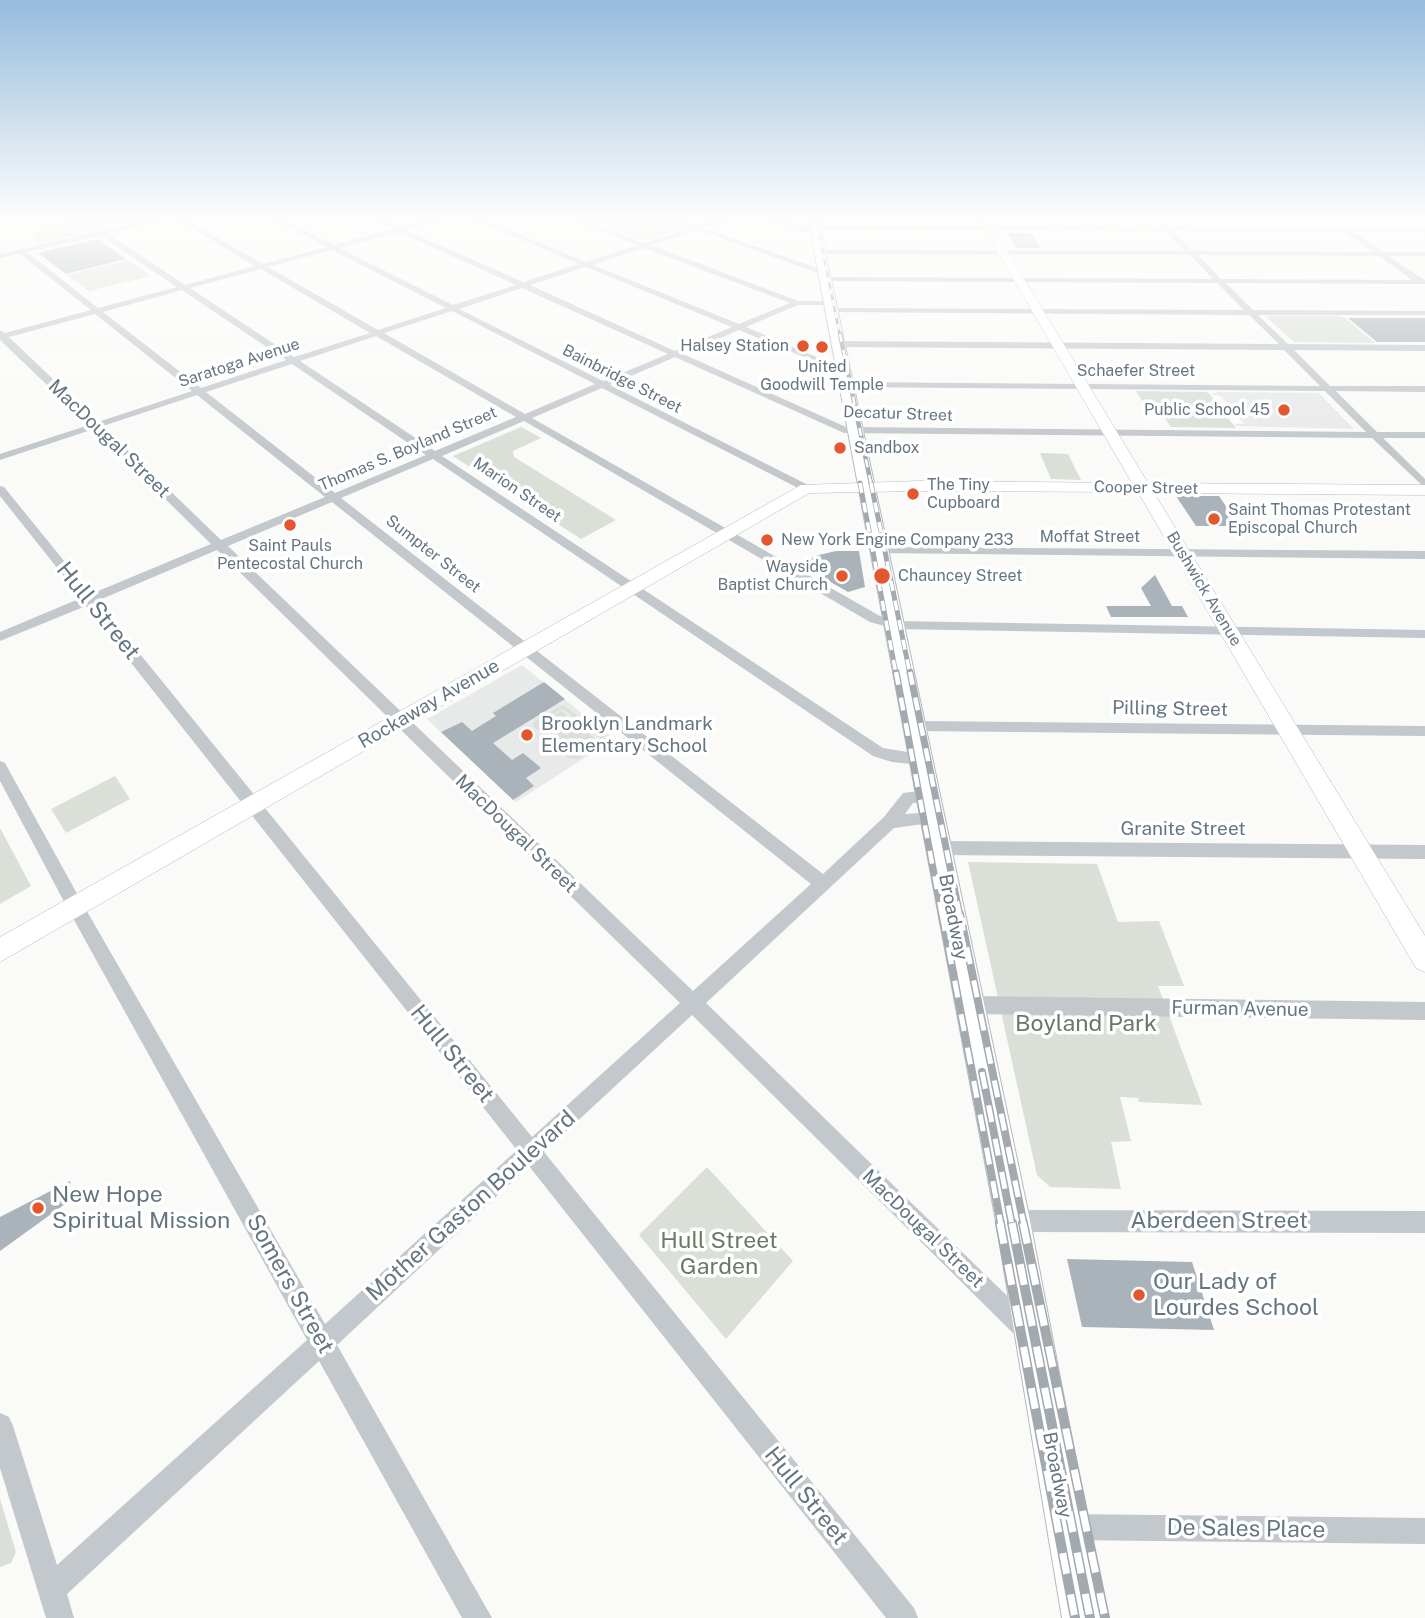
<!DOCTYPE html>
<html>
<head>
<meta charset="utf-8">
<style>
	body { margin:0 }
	canvas { display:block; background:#fafaf8 }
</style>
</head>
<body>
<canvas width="1425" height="1618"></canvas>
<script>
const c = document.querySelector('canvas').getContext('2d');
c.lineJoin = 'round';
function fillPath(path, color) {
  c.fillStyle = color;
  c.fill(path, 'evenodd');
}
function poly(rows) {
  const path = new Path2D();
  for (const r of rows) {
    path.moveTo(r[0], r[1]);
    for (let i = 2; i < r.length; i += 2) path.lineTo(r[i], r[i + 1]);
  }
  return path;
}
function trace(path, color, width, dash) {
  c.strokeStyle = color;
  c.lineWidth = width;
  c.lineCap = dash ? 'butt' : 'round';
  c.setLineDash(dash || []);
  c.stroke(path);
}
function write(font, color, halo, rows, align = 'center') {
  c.font = font + ' "Public Sans",sans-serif';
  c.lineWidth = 7;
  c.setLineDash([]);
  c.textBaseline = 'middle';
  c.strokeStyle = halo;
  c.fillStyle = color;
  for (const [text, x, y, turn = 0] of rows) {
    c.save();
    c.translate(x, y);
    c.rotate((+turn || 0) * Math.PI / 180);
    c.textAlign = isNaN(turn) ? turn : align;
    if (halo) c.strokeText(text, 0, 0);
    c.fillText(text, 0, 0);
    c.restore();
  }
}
fillPath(poly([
	[1219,392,1319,393,1354,429,1236,426,1235,424,1244,424,1221,396,1210,394],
	[522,665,614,739,516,802,427,719]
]), '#e8e9e9');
fillPath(poly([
	[83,218,146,218,40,243,32,237,47,226],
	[583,218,658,218,686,228,645,241],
	[128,260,151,276,89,291,67,275],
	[1265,316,1337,316,1345,318,1375,343,1294,342],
	[1136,391,1208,392,1236,428,1171,427,1158,409,1147,409],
	[521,427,541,438,513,451,514,457,616,520,581,539,453,456],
	[1040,453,1068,454,1081,480,1051,479],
	[563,705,604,736,603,742,577,759,569,758,533,726,535,721],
	[560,709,565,710,599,737,598,740,578,754,572,754,539,725],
	[561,711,578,724,595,739,576,752,542,723],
	[115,776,130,799,66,833,51,809],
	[0,828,31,886,0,904],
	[968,862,1097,864,1118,922,1159,921,1184,986,1158,986,1202,1105,1139,1102,1138,1098,1120,1097,1131,1141,1111,1142,1121,1189,1050,1187,1037,1175],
	[707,1167,793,1261,726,1339,639,1235],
	[0,1499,16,1552,11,1563,0,1567]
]), '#dadfd7');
fillPath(poly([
	[1007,233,1031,233,1041,248,1016,248],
	[98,239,126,259,66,274,38,253],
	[1348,318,1425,318,1425,342,1377,342],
	[1176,496,1219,496,1232,515,1240,520,1233,526,1196,526],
	[836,551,859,551,865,587,848,592,801,565,815,556],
	[1155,575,1172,606,1182,606,1188,617,1111,617,1106,606,1151,606,1141,588],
	[544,682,565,699,493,743,512,760,523,753,541,768,526,778,534,786,513,800,441,732,462,722,472,731,496,716,493,713],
	[70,1181,72,1199,0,1251,0,1217],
	[1067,1259,1192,1262,1214,1330,1082,1327]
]), '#aab3b9');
const secondary = poly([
	[978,218,987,218,1148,483,1425,485,1425,495,1154,493,1425,936,1425,972,1416,968,1138,492,920,491,809,493,0,962,0,937,801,485,920,481,1132,483,978,218]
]);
const primary = poly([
	[808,218,818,218,1030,1221,1106,1618,1062,1618,996,1221,808,218]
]);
trace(secondary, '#b3babf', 1);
trace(primary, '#b5babe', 2);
fillPath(poly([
	[154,218,167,218,108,234,185,285,255,266,174,218,183,218,263,264,327,247,272,218,281,218,334,245,393,229,371,218,380,218,400,227,434,218,446,218,406,230,523,282,579,264,470,218,480,218,586,262,637,245,569,218,579,218,644,243,691,228,667,218,678,218,698,225,719,218,730,218,704,228,828,272,821,274,698,230,651,245,798,301,833,301,830,305,798,305,746,327,847,370,840,372,739,330,683,354,846,427,1366,432,1325,391,843,387,841,385,846,382,1320,386,1284,350,838,347,834,344,838,341,1279,344,1249,315,832,312,828,310,832,308,1244,310,1217,283,825,281,821,279,825,277,1213,279,1190,255,819,254,815,252,819,250,1185,251,1165,231,810,230,807,233,765,218,776,218,799,226,1161,227,1160,225,1163,223,1169,227,1425,228,1425,232,1354,232,1382,252,1425,252,1425,256,1388,256,1425,280,1425,284,1226,283,1253,310,1425,311,1425,315,1258,315,1288,344,1425,345,1425,351,1294,350,1330,386,1425,386,1425,392,1336,391,1377,432,1425,432,1425,438,1383,438,1425,479,1425,488,1372,438,844,433,675,357,610,385,810,486,810,490,802,490,602,388,532,418,880,616,895,621,1425,630,1425,638,895,629,870,622,524,421,442,456,883,748,926,755,928,759,926,763,921,765,892,762,873,756,433,459,341,498,823,874,884,817,903,793,929,790,934,792,937,796,934,800,929,802,913,803,905,814,933,812,939,814,941,818,939,822,894,828,706,1003,1035,1323,1039,1331,1035,1339,1027,1343,1019,1339,692,1015,544,1152,914,1608,918,1618,886,1618,529,1166,337,1345,492,1618,462,1618,319,1361,67,1594,74,1618,46,1618,0,1468,0,1413,9,1417,13,1426,57,1565,307,1340,69,911,0,781,0,761,5,763,81,901,325,1324,517,1150,86,606,0,641,0,632,81,598,0,496,0,486,4,487,91,594,211,544,94,429,0,460,0,454,89,425,0,340,0,330,5,333,91,310,20,254,0,258,0,254,154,218],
	[1173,231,1345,232,1373,252,1193,251,1173,231],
	[399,232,516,285,453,305,339,248,399,232],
	[101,236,177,287,98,308,27,252,101,236],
	[644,248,790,303,739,324,593,265,644,248],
	[332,250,446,308,378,330,268,267,332,250],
	[1198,255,1379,256,1412,280,1221,279,1198,255],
	[586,267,732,327,675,351,530,285,586,267],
	[261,269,370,333,294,357,190,288,261,269],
	[522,288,668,354,603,381,459,309,522,288],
	[182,290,286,360,201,388,103,312,182,290],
	[452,311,595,384,525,414,384,333,452,311],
	[95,314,192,391,98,422,9,337,95,314],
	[376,336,516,417,435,451,300,361,376,336],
	[292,364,426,455,335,493,206,392,292,364],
	[197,395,325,497,221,540,103,426,197,395],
	[332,502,811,884,693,991,228,546,332,502],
	[217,550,680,1003,532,1137,97,601,217,550],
	[881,547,1425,551,1425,559,877,553,877,549,881,547],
	[915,721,1425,726,1425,736,915,731,908,726,915,721],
	[940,841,1425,845,1425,859,940,855,934,853,932,848,934,843,940,841],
	[970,996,1425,1002,1425,1020,970,1014,963,1011,961,1005,963,999,970,996],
	[1013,1210,1425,1211,1425,1233,1013,1232,1005,1229,1002,1221,1005,1213,1013,1210],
	[1067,1514,1425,1518,1425,1544,1067,1540,1057,1537,1054,1527,1057,1517,1067,1514]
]), '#c3c8cc');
fillPath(secondary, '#fff');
fillPath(primary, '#fff');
const railFar5 = poly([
	[816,218,840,336]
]);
const railFar4 = poly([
	[840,334,871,484]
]);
const railFar3 = poly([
	[860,483,896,674],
	[871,483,910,674]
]);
const railFar2 = poly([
	[896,672,942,916],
	[910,672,960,916]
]);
const railFar1 = poly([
	[942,914,1001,1225],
	[960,914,1024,1225],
	[982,1072,1012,1225]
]);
const rail = poly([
	[1000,1223,1075,1618],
	[1012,1223,1090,1618],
	[1023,1223,1105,1618]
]);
trace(railFar5, '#a2aab0', 2.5);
trace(railFar4, '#a2aab0', 4.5);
trace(railFar3, '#a2aab0', 5);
trace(railFar2, '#a2aab0', 7);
trace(railFar1, '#a2aab0', 8);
trace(rail, '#a2aab0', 10);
trace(railFar5, '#fff', 2, [6]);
trace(railFar4, '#fff', 2.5, [8]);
trace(railFar3, '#fff', 3.5, [10]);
trace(railFar2, '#fff', 4.5, [13]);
trace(railFar1, '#fff', 5, [17]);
trace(rail, '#fff', 7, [21]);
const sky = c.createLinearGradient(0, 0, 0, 445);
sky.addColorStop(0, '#96bcdc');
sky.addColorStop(0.49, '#fdfdfc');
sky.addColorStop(1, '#fdfdfc00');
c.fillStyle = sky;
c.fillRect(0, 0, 1425, 445);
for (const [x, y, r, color] of [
	[803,346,7,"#e4572e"],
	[822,347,7,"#e4572e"],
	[1284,410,7,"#e4572e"],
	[840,448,7,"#e4572e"],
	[913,494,7,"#e4572e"],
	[1214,519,7,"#e4572e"],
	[290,525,7,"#e4572e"],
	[767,540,7,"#e4572e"],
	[842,576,7,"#e4572e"],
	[882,576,9,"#e4572e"],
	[527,735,7,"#e4572e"],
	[38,1208,7,"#e4572e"],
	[1139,1295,7,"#e4572e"]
]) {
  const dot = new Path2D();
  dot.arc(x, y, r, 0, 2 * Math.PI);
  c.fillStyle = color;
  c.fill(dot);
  trace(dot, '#fff', 2.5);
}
write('16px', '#657683', '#fff', [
	["Halsey Station",789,346,"right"],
	["United",822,367,"center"],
	["Goodwill Temple",822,385,"center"],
	["Public School 45",1270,410,"right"],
	["Sandbox",854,448],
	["The Tiny",927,485],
	["Cupboard",927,503],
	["Saint Thomas Protestant",1228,510],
	["Episcopal Church",1228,528],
	["New York Engine Company 233",781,540],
	["Saint Pauls",290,546,"center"],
	["Pentecostal Church",290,564,"center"],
	["Wayside",828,567,"right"],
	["Baptist Church",828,585,"right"],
	["Chauncey Street",898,576]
], 'left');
write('16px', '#657683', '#fff', [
	["Saratoga Avenue",239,363,-18],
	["Schaefer Street",1136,371],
	["Bainbridge Street",622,379,27],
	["Decatur Street",898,414,2],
	["Thomas S. Boyland Street",408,449,-23],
	["Cooper Street",1146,488,1],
	["Marion Street",517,490,34],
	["Moffat Street",1090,537],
	["Sumpter Street",433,554,38],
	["Bushwick Avenue",1204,589,59]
]);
write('19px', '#657683', '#fff', [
	["MacDougal Street",109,439,44],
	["Rockaway Avenue",429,704,-30],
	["Pilling Street",1170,709,1],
	["Granite Street",1183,829],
	["MacDougal Street",516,834,44],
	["Broadway",953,917,79],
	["Furman Avenue",1240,1009,1],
	["MacDougal Street",923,1229,44],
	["Broadway",1057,1475,79]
]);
write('19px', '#657683', '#fff', [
	["Brooklyn Landmark",541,724],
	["Elementary School",541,746]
], 'left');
write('23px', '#657683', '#fff', [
	["Hull Street",98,611,51],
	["Hull Street",452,1054,51],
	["Mother Gaston Boulevard",471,1206,-42],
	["Aberdeen Street",1219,1221],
	["Somers Street",290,1284,61],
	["Hull Street",806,1496,51],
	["De Sales Place",1246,1529,1]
]);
write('23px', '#687a64', '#fff', [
	["Boyland Park",1086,1024],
	["Hull Street",719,1241],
	["Garden",719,1267]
]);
write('23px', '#657683', '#fff', [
	["New Hope",52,1195],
	["Spiritual Mission",52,1221],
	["Our Lady of",1153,1282],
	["Lourdes School",1153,1308]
], 'left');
</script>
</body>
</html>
